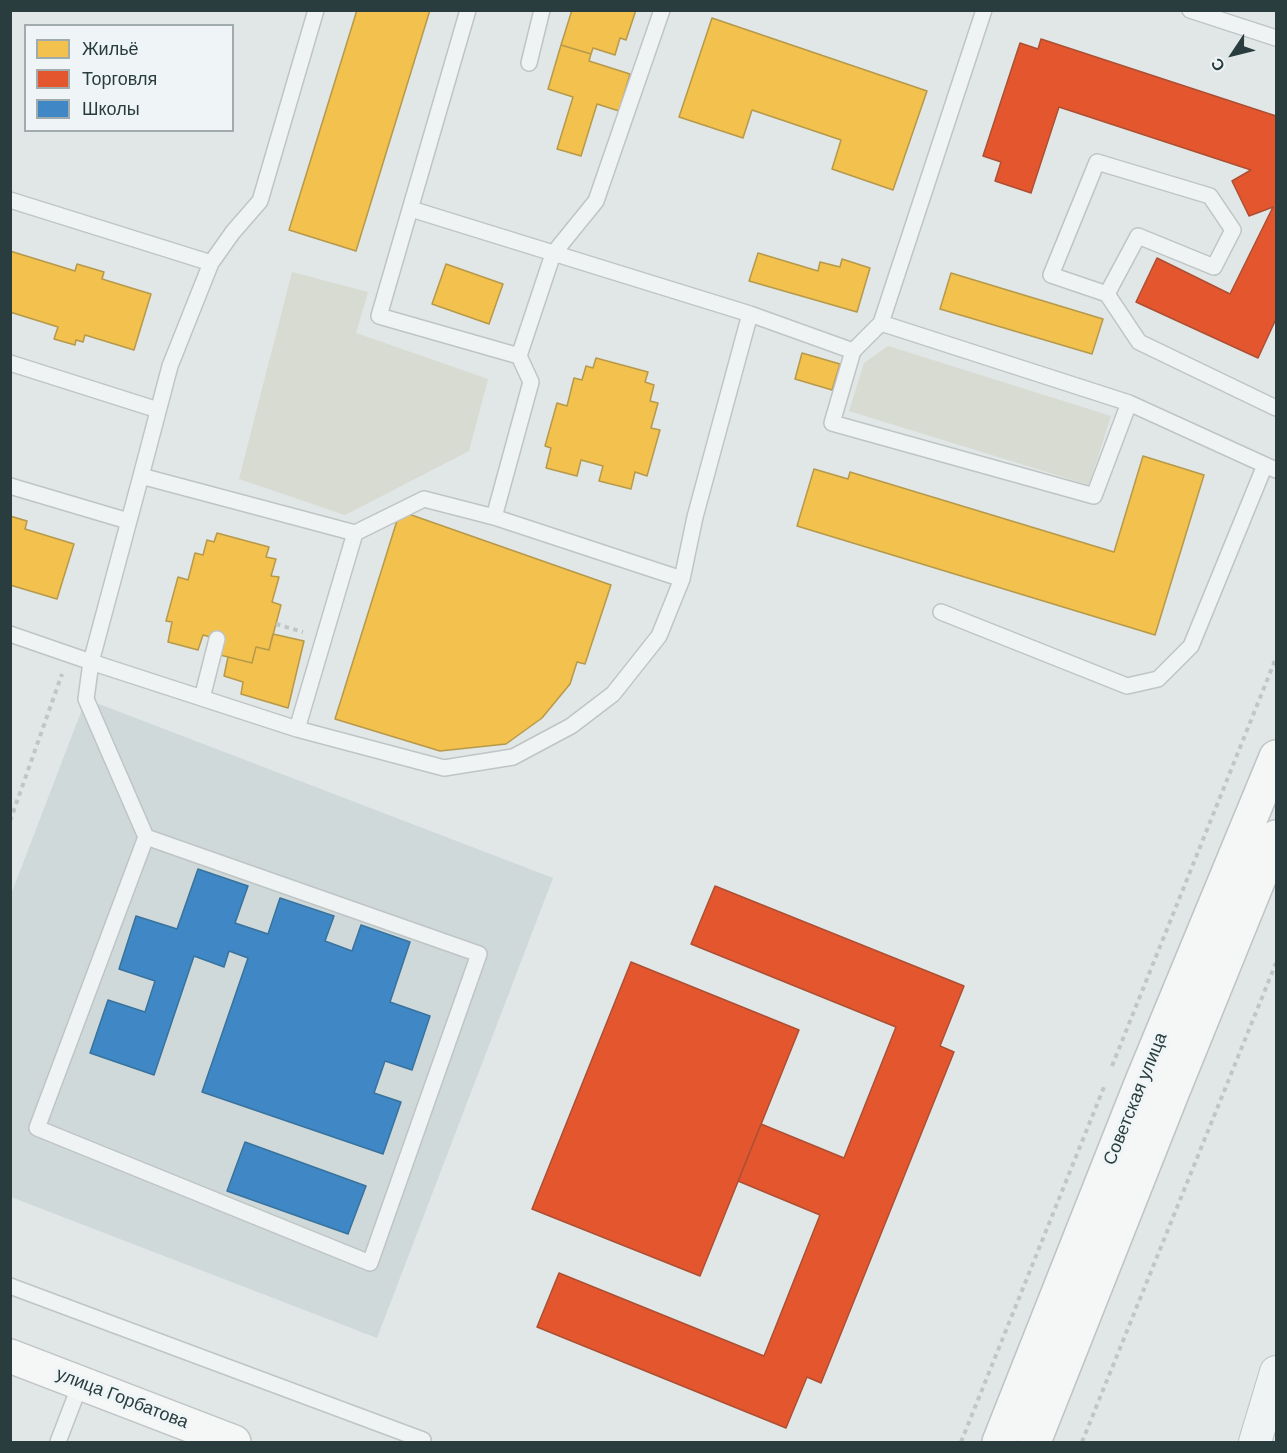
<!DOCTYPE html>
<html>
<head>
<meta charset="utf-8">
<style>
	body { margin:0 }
	#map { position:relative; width:1287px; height:1453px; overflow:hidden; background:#e1e6e6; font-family:"DM Sans",sans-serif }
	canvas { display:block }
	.frame { position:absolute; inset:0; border:12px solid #293d3f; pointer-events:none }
	.legend { position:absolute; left:24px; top:24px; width:210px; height:108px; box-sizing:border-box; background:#eff5f6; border:2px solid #a0abad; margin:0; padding:8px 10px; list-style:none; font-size:18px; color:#293d3f }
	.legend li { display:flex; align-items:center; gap:12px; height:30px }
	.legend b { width:30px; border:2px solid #a0abad }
	.north { position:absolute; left:1203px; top:24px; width:60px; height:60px; -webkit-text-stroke:4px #eff5f6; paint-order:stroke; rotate:235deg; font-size:16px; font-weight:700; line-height:24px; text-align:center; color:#293d3f }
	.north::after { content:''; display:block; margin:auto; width:21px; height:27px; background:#293d3f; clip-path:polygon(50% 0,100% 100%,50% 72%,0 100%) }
</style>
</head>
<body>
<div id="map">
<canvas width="1287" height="1453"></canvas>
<div class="frame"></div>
<ul class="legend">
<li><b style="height:16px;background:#f2c14e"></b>Жильё</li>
<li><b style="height:16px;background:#e4572e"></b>Торговля</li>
<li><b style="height:16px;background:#3f88c5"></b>Школы</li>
</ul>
<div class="north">С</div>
</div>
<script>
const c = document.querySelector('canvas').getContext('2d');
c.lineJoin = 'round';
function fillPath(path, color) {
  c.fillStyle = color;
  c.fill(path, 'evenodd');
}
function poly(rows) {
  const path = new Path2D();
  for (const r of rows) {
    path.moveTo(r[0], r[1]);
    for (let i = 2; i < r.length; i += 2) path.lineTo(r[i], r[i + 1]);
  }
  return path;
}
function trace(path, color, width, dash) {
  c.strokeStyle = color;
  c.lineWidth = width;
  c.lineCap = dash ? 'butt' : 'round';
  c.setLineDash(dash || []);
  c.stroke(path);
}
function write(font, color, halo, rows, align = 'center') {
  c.font = font + ' "DM Sans",sans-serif';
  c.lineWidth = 6;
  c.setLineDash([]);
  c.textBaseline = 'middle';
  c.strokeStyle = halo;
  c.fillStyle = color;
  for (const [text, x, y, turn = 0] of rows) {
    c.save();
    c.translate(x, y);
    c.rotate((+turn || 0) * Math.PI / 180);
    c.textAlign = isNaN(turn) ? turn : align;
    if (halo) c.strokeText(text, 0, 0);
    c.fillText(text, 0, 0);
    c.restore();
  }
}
fillPath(poly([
	[86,699,553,878,377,1338,11,1197,10,897]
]), '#cfd9d9');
fillPath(poly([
	[292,272,368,292,356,333,488,379,469,451,345,515,239,479],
	[888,346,1111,416,1089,485,849,411,864,363]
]), '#d7dbd2');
const homes = poly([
	[357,10,430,10,356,251,289,230,357,10],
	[572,10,636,10,626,40,620,38,615,55,593,48,591,54,561,45,572,10],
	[712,18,927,91,893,190,832,169,841,140,752,110,743,138,679,117,712,18],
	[561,45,591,54,589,61,630,74,619,111,597,104,581,156,557,149,573,97,548,89,561,45],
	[10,251,75,271,77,264,104,272,102,279,151,294,134,350,85,335,83,342,76,340,75,345,54,339,58,327,10,312,10,251],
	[758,253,818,271,820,262,840,267,842,259,870,268,857,312,749,281,758,253],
	[446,264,503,284,489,324,432,304,446,264],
	[951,273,1103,319,1092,354,940,309,951,273],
	[802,353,840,364,832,390,795,379,802,353],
	[596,358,648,372,645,382,654,385,650,401,658,403,651,428,660,430,647,476,635,472,631,489,599,481,603,466,581,460,577,476,546,468,551,448,545,446,557,403,567,406,574,378,582,380,586,366,593,368,596,358],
	[1143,456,1204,475,1155,635,797,526,814,469,848,479,850,472,1114,552,1143,456],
	[400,511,611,585,585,664,577,662,570,684,542,718,506,744,440,751,335,719,400,511],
	[10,516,27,521,25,529,74,544,57,599,10,585,10,516],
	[217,533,269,547,266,557,276,559,271,576,279,577,272,602,281,605,269,650,256,647,252,663,220,655,224,641,203,635,198,650,168,642,172,622,166,621,178,577,188,580,195,553,203,555,207,540,214,542,217,533],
	[273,634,304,641,288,708,241,694,243,682,224,676,228,657,252,663,256,647,269,650,273,634]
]);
fillPath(homes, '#f2c14e');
trace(homes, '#b6994a', 1.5);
const shops = poly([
	[1041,39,1276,116,1276,319,1258,358,1136,302,1157,258,1230,294,1273,207,1249,216,1232,181,1251,170,1059,107,1031,193,995,181,1001,162,983,156,1020,43,1038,49,1041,39],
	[715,886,964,986,940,1046,954,1052,821,1383,807,1377,786,1428,537,1327,559,1273,764,1356,820,1215,738,1181,761,1124,844,1158,896,1027,691,944,715,886],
	[631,962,799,1030,700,1276,532,1209,631,962]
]);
fillPath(shops, '#e4572e');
trace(shops, '#ac4f33', 1.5);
const schools = poly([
	[198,869,248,886,235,923,268,934,280,898,334,916,325,941,352,951,361,925,410,942,390,1002,430,1016,412,1070,385,1061,374,1093,401,1102,383,1154,202,1092,248,958,229,951,224,967,194,956,154,1075,90,1053,108,1000,145,1012,155,981,119,969,136,916,177,929,198,869],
	[245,1142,366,1186,348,1234,227,1191,245,1142]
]);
fillPath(schools, '#3f88c5');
trace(schools, '#38729d', 1.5);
const lane = poly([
	[316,10,260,201,233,232,211,263,170,366,141,476,355,533,424,499,494,517,531,382,519,356,553,254,596,201,662,10],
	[468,10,379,316,519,356],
	[984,10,881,323,853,351,832,423,1094,496,1129,403],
	[1190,10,1276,38],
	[529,63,542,10],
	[10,200,211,263],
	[411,209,750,314],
	[1107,294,1138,236,1214,267,1233,230,1210,196,1097,162,1051,275,1107,294,1139,342,1276,408],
	[881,323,1129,403,1276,470],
	[10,363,158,410],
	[141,476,91,662,297,729,355,533],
	[10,486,128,521],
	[494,517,682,579],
	[941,612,1127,686,1158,679,1191,646,1265,465],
	[10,634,91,662,86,699,146,837,479,954,370,1263,37,1128,146,837],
	[202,698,217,639],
	[297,729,444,768,513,757,571,726,613,694,659,636,682,579,695,517,750,314,853,351],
	[10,1286,423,1440],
	[58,1442,81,1382]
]);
const street = poly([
	[1255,1442,1276,1372]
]);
const secondary = poly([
	[10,1356,234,1442],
	[999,1442,1140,1086,1276,757],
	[1034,1442,1171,1096,1276,837]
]);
trace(lane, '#bfc4c4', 18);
trace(street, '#bfc4c4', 34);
trace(secondary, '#bfc4c4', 36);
trace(poly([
	[276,624,303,632],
	[10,821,62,674],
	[1112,1066,1276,658],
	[961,1442,1104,1087],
	[1082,1442,1276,963]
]), '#c0c5c5', 4, [4.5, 4.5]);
trace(lane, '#f0f3f3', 15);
trace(street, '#f0f3f3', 32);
trace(secondary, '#f5f6f6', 33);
write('18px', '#293d3f', '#eff5f6', [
	["Советская улица",1136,1099,-68],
	["улица Горбатова",122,1399,21]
]);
</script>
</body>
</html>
